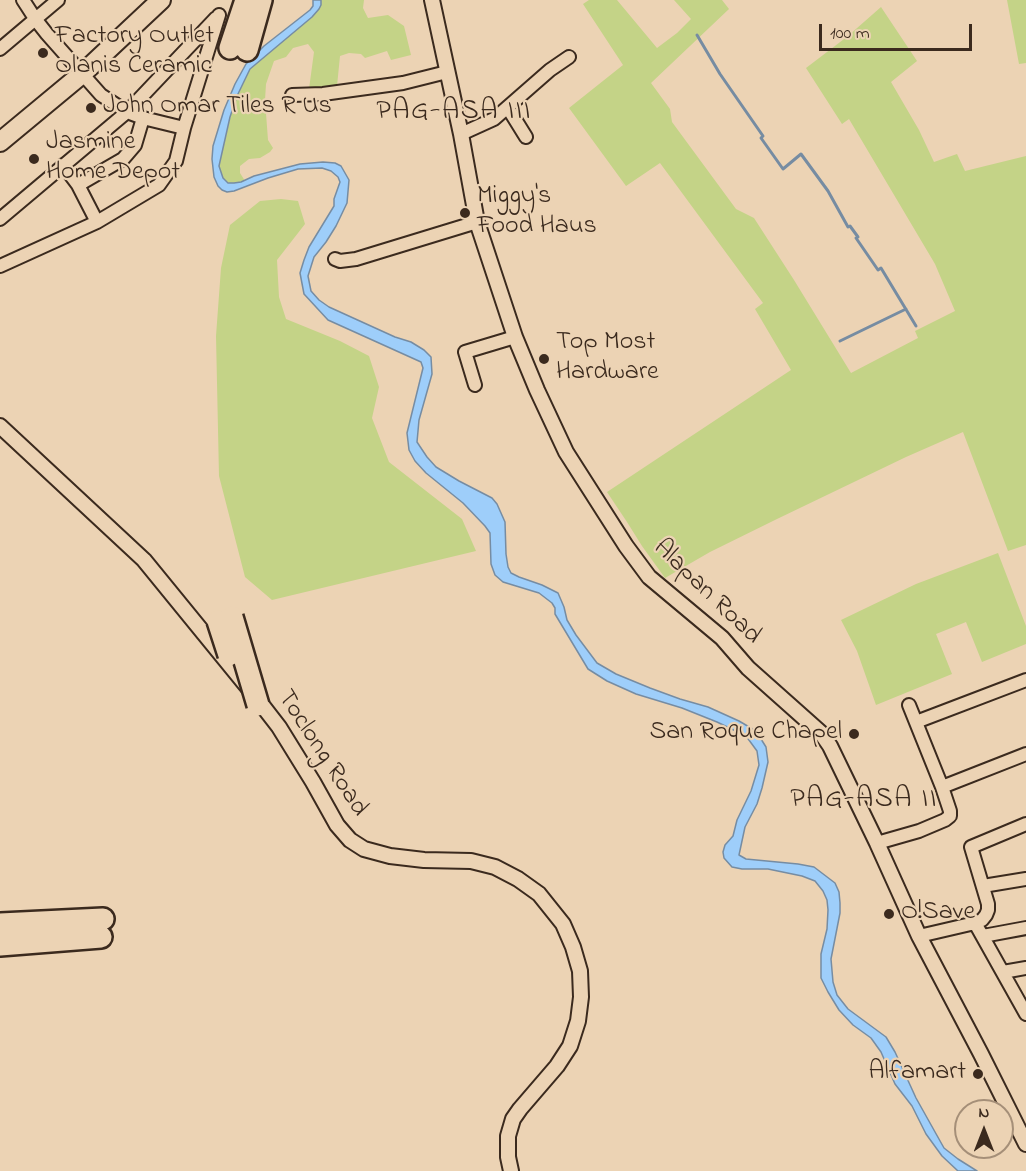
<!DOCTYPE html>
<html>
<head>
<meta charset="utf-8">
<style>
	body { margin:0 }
	#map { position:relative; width:1026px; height:1171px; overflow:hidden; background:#ecd3b4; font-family:"Indie Flower",sans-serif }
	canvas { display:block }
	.north { position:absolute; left:954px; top:1099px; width:60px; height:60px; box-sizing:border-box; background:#ecd3b4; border:2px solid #a58f78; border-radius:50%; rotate:0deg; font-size:16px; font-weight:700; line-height:24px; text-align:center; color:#3b2a1e }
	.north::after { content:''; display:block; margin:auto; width:21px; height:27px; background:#3b2a1e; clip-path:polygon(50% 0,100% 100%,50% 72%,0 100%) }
	.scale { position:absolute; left:819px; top:24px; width:153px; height:27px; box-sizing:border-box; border:3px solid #3b2a1e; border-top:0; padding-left:8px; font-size:18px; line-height:21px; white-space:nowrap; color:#3b2a1e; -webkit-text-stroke:4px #ecd3b4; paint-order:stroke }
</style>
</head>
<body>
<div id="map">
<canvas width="1026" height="1171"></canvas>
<div class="north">N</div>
<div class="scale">100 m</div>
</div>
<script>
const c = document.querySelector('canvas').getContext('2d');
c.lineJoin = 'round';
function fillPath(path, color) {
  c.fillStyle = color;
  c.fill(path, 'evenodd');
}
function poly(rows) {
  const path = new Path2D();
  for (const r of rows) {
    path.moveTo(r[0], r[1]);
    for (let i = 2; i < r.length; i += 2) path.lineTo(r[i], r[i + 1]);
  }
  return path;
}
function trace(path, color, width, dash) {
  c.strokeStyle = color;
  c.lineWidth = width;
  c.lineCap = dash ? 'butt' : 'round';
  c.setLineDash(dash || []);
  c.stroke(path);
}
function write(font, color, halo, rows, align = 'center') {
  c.font = font + ' "Indie Flower",sans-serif';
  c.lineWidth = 4.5;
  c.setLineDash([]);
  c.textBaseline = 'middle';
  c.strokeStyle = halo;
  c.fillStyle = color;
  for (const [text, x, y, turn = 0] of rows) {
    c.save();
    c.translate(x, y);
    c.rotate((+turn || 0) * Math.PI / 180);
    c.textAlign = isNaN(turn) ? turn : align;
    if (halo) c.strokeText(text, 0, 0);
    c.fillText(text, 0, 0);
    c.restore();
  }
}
fillPath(poly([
	[321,0,364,0,363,8,368,18,388,15,404,26,411,55,391,60,387,51,365,58,361,54,349,53,340,56,337,86,309,89,314,52,308,44,293,48,286,57,274,61,266,84,265,100,268,140,273,148,270,152,260,158,249,159,240,166,240,173,245,181,234,183,229,183,223,178,219,166,233,106,250,69,312,17,321,1],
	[589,0,617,0,657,48,677,33,691,19,674,0,722,0,729,9,651,83,670,109,672,122,736,209,754,218,794,280,851,373,918,338,915,331,955,311,935,264,849,119,842,124,806,68,848,36,881,7,917,61,891,82,919,130,934,162,957,154,965,171,1026,156,1026,545,1008,551,963,432,906,457,777,519,710,552,665,578,642,546,627,522,607,492,791,370,755,309,763,303,660,163,626,186,569,108,623,65,583,4],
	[1007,0,1026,0,1026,63,1019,64],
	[281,199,298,201,305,224,277,260,279,297,286,319,340,341,369,356,379,387,372,418,389,462,462,519,476,551,272,600,245,577,219,476,216,336,221,268,230,225,260,201],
	[998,553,1026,626,1026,644,982,662,966,622,936,634,952,674,876,705,857,651,841,620,916,584]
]), '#c4d387');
const water = poly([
	[313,0,321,0,321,5,319,9,312,17,250,69,237,96,230,117,219,166,223,178,228,183,234,183,241,182,254,176,300,164,323,162,335,163,341,166,349,180,347,203,336,226,326,242,314,257,308,276,311,291,319,300,329,307,395,337,411,342,424,350,431,357,432,374,419,420,417,442,427,457,436,467,459,481,492,498,497,504,505,522,506,554,508,567,511,573,519,577,542,585,558,593,564,607,567,620,576,635,597,663,616,674,650,688,680,699,708,707,739,721,756,731,766,747,768,762,762,788,757,804,745,827,739,855,746,859,798,864,814,867,835,883,839,892,840,903,840,913,831,959,833,982,837,995,848,1009,886,1037,895,1052,916,1098,944,1148,958,1159,977,1171,958,1171,942,1156,926,1134,912,1106,895,1084,881,1052,871,1038,853,1025,839,1010,828,992,821,978,821,954,827,929,828,910,827,900,823,891,815,881,802,876,768,869,742,869,732,867,724,858,723,852,725,845,733,836,737,820,751,791,759,765,757,751,746,736,717,722,682,708,636,694,607,681,588,669,555,614,555,608,552,603,539,593,503,582,495,575,491,564,490,533,485,526,463,503,426,473,415,461,409,450,407,433,423,368,421,362,328,320,304,294,300,273,304,260,309,247,334,206,334,199,340,182,338,177,331,171,322,168,298,169,268,178,234,191,227,192,222,190,218,186,214,177,212,159,213,146,224,110,235,84,246,64,264,46,310,10,313,6,313,0]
]);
fillPath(water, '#9ecefa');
trace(water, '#768ca2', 1.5);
trace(poly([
	[697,35,720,74,763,136,761,138,783,169,801,154,828,191,848,227,850,226,858,237,856,238,878,270,881,268,916,326],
	[840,341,906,309]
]), '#768ca2', 3);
const minor = poly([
	[23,0,36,20,47,34,101,95,127,112,143,118,184,128],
	[0,49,58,0],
	[292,95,323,94,403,83,447,72],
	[508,108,526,137],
	[461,134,494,119,550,70,569,57],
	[63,165,78,185,97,222],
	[78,185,123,159,135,145,143,118],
	[0,219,127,112,216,18],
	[335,259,340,261,356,259,477,222],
	[0,266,97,222,159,185,176,161,184,128,219,15],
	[475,385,465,352,515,337],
	[916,722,1026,680],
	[942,787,1026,754],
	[877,843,919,831,945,820,950,816,950,811,942,787,909,705],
	[983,886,1026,879],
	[975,923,1026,1014],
	[919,936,975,923,982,920,986,915,988,910,988,904,971,847,1026,824],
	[983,936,1026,928],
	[1003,972,1026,968]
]);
const tertiary = poly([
	[432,0,461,134,477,222,515,337,537,390,566,452,626,546,649,577,722,638,748,668,821,733,830,746,877,843,919,936,981,1054,1026,1144],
	[0,426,144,560,255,696,279,727,313,782,337,825,350,840,364,849,390,856,424,860,471,861,495,867,518,879,539,894,563,924,573,947,580,971,581,997,578,1021,570,1046,557,1066,520,1109,513,1119,508,1136,508,1157,511,1171]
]);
const primary = poly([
	[0,142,82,74,161,0]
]);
const motorway = poly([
	[230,48,246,0],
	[247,50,261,0],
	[0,924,103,919],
	[0,945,101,937]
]);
trace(minor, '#3b2a1e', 16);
trace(tertiary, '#3b2a1e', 18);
trace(primary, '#3b2a1e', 22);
trace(motorway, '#3b2a1e', 26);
trace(minor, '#ecd3b4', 12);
trace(tertiary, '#ecd3b4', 14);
trace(primary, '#ecd3b4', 18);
trace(motorway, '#ecd3b4', 21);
const motorwayBridge = poly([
	[232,617,258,705],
	[218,621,229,655]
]);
trace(motorwayBridge, '#3b2a1e', 26, []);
trace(motorwayBridge, '#ecd3b4', 21);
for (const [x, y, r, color] of [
	[43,53,6,"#3b2a1e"],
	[91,108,6,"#3b2a1e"],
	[34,159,6,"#3b2a1e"],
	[465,213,6,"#3b2a1e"],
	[544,359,6,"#3b2a1e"],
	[854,734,6,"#3b2a1e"],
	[889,914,6,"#3b2a1e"],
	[978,1074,6,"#3b2a1e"]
]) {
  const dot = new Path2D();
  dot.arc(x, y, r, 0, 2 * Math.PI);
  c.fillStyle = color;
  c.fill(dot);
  trace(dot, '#ecd3b4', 2);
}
write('26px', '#3b2a1e', '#ecd3b4', [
	["Factory Outlet",55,38],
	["Olanis Ceramic",55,68],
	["John Omar Tiles R Us",103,108],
	["Jasmine",46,144],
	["Home Depot",46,174],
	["Miggy's",477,198],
	["Food Haus",477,228],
	["Top Most",556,344],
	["Hardware",556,374],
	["San Roque Chapel",842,734,"right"],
	["O!Save",901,914],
	["Alfamart",966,1074,"right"]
], 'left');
write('26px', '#3b2a1e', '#ecd3b4', [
	["Alapan Road",706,593,44],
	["Toclong Road",321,754,57]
]);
c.letterSpacing = '1.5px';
write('28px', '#3b2a1e', '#ecd3b4', [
	["PAG-ASA III",454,113],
	["PAG-ASA II",864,801]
]);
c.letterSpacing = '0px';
</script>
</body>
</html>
